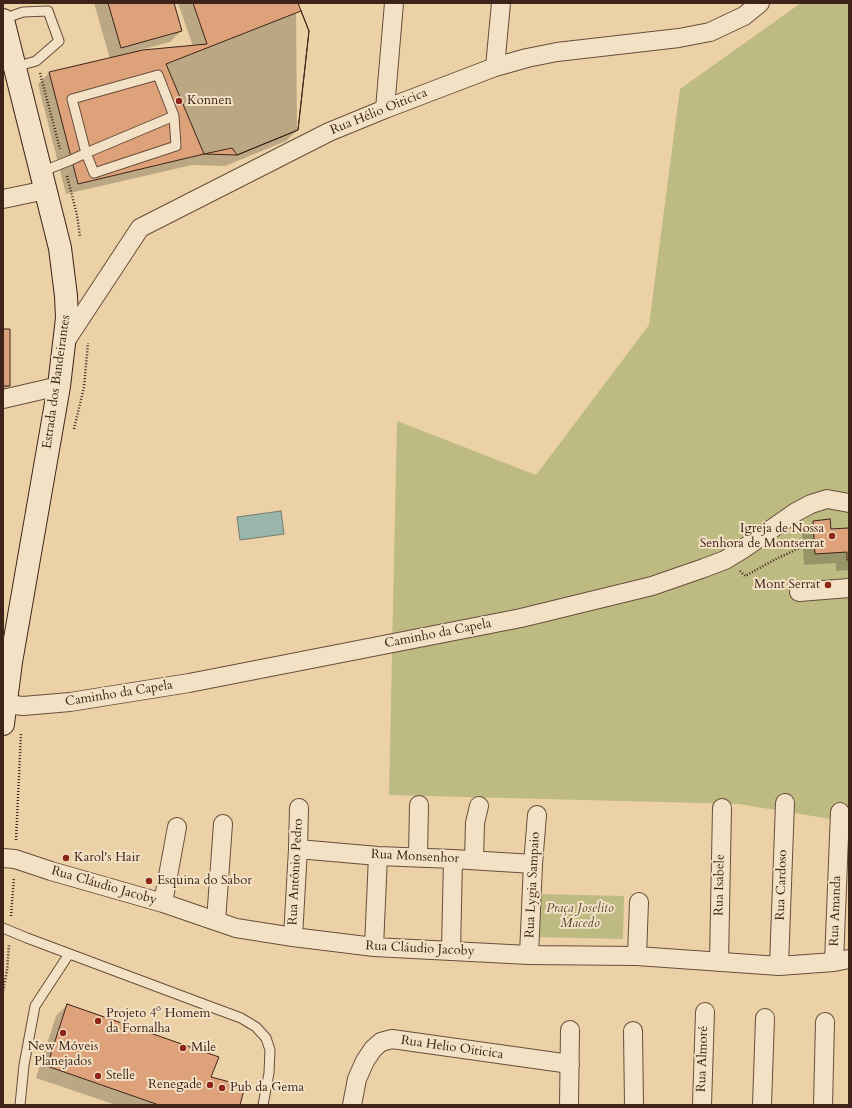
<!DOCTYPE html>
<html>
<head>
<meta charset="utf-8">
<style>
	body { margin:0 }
	#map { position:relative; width:852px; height:1108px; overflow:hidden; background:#ebd1a5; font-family:Cardo,serif }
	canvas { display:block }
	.frame { position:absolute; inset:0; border:4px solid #3d2319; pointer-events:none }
</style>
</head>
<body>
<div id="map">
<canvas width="852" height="1108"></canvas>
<div class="frame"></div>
</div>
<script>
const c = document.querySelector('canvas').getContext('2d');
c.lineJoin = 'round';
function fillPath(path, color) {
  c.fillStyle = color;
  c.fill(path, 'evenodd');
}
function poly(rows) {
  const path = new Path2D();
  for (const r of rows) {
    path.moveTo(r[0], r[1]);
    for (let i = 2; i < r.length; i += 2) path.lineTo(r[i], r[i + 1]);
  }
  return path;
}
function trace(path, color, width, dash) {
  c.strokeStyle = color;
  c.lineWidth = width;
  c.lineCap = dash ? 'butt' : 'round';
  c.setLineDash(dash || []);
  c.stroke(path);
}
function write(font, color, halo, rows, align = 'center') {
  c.font = font + ' Cardo,serif';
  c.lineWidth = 4;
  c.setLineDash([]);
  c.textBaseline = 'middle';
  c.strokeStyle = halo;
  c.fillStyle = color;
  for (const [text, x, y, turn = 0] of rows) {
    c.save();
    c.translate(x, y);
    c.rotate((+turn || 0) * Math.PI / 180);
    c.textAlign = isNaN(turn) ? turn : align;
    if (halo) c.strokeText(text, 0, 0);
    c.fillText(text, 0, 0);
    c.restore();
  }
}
fillPath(poly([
	[801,3,849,3,849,822,739,804,389,795,397,421,536,475,649,325,680,89],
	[538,894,624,896,623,939,536,937]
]), '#bdba82');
const water = poly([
	[281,511,284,534,240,540,237,517,281,511]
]);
fillPath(water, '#99b6ac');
trace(water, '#747b71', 1);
fillPath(poly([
	[94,3,173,3,181,31,170,42,140,50,140,51,193,46,178,3,296,3,297,130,286,141,225,166,192,165,66,194,38,84,49,73,110,59],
	[3,330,9,386,3,392],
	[814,521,830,530,849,531,849,570,836,571,836,563,804,565,802,533],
	[67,1005,210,1077,239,1105,116,1105,36,1078,56,1016]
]), '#0003');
const building = poly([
	[108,3,174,3,182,31,121,48,108,3],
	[193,3,298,3,309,31,298,130,237,155,204,154,78,184,49,72,143,50,207,44,193,3],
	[301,11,309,31,298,130,237,155,232,148,204,154,166,64,301,11],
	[3,329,10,329,10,386,3,386,3,329],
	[830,519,831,529,848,528,849,530,849,560,847,560,847,552,815,554,813,521,830,519],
	[67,1004,219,1057,211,1077,245,1086,240,1105,159,1105,47,1066,67,1004]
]);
fillPath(building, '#dea27b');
trace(building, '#3d2319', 1);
const service = poly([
	[3,19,23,12,48,11,59,41,36,61,15,67],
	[41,172,71,160,86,153,174,116,158,75,72,99,86,153,94,173,176,146,174,116],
	[3,928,27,938,214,1008,241,1018,256,1027,266,1038,270,1050,269,1073,263,1105],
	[20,1105,24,1065,35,1006,69,954]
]);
const minor = poly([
	[495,67,501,3],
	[385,109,394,3],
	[3,199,46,190],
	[65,342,140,228,329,132,385,109,495,67,527,58,557,52,679,38,710,32,744,16,760,3],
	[3,399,59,386],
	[799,592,849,588],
	[5,704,23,706,70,702,189,683,521,618,652,586,704,568,725,560,743,549,796,512,811,504,827,499,849,503],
	[298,849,378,856,453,859,533,864],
	[418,857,419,805],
	[3,858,15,859,51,871,163,903,236,928,293,937,374,947,529,955,637,956,779,966,834,962,849,959],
	[474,860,475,823,479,806],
	[163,903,177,827],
	[216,921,223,824],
	[293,937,298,849,299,808],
	[374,947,378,856],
	[451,951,453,859],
	[529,955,533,864,537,815],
	[637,956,639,902],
	[719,962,722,808],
	[834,962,840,812],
	[779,966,785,803],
	[633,1031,634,1105],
	[352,1105,357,1079,365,1061,373,1049,381,1042,392,1039,570,1064],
	[569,1105,570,1030],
	[702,1105,705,1012],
	[762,1105,765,1018],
	[823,1105,825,1022]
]);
const secondary = poly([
	[3,20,60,248,66,296,67,318,59,386,11,662,3,724]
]);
trace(service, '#684e3c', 11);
trace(minor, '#684e3c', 20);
trace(secondary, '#3d2319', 24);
trace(poly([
	[40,73,60,149],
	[67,176,77,215,80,237],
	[74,429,84,387,88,343],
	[740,571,745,576,774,560,814,541],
	[16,840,21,733],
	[11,916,14,877],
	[3,991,7,971,9,945]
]), '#3d2319', 2.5, [1, 2]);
trace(service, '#f2e1c4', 9);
trace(minor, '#f2e1c4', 18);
trace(secondary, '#f2e1c4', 22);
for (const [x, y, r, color] of [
	[179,101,4,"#8f2418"],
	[832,536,4,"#8f2418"],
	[828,585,4,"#8f2418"],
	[66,858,4,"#8f2418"],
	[149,881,4,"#8f2418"],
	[98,1021,4,"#8f2418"],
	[63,1033,4,"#8f2418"],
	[183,1048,4,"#8f2418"],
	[98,1076,4,"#8f2418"],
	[210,1085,4,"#8f2418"],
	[222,1088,4,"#8f2418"]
]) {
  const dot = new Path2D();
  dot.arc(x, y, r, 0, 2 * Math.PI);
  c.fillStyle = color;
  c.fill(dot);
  trace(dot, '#f2e1c4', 1.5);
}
write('13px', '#3d2319', '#f2e1c4', [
	["Konnen",187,101],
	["Igreja de Nossa",824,529,"right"],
	["Senhora de Montserrat",824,544,"right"],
	["Mont Serrat",820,585,"right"],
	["Karol's Hair",74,858],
	["Esquina do Sabor",157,881],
	["Projeto 4º Homem",106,1014],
	["da Fornalha",106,1029],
	["New Móveis",63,1047,"center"],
	["Planejados",63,1062,"center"],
	["Mile",191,1048],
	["Stelle",106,1076],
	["Renegade",202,1085,"right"],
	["Pub da Gema",230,1088]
], 'left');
write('13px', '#3d2319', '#f2e1c4', [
	["Rua Hélio Oiticica",379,112,-22],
	["Estrada dos Bandeirantes",57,382,-82],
	["Caminho da Capela",438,634,-11],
	["Caminho da Capela",119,694,-9],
	["Rua Monsenhor",415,857,3],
	["Rua Antônio Pedro",296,872,-87],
	["Rua Lygia Sampaio",533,885,-87],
	["Rua Isabele",720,885,-89],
	["Rua Cardoso",782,885,-88],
	["Rua Cláudio Jacoby",104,886,16],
	["Rua Amanda",836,911,-88],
	["Rua Cláudio Jacoby",420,949,3],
	["Rua Helio Oiticica",452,1048,8],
	["Rua Almoré",703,1059,-88]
]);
write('italic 13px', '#5d4933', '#f2e1c4', [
	["Praça Joselito",580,909],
	["Macedo",580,924]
]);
</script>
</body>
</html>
